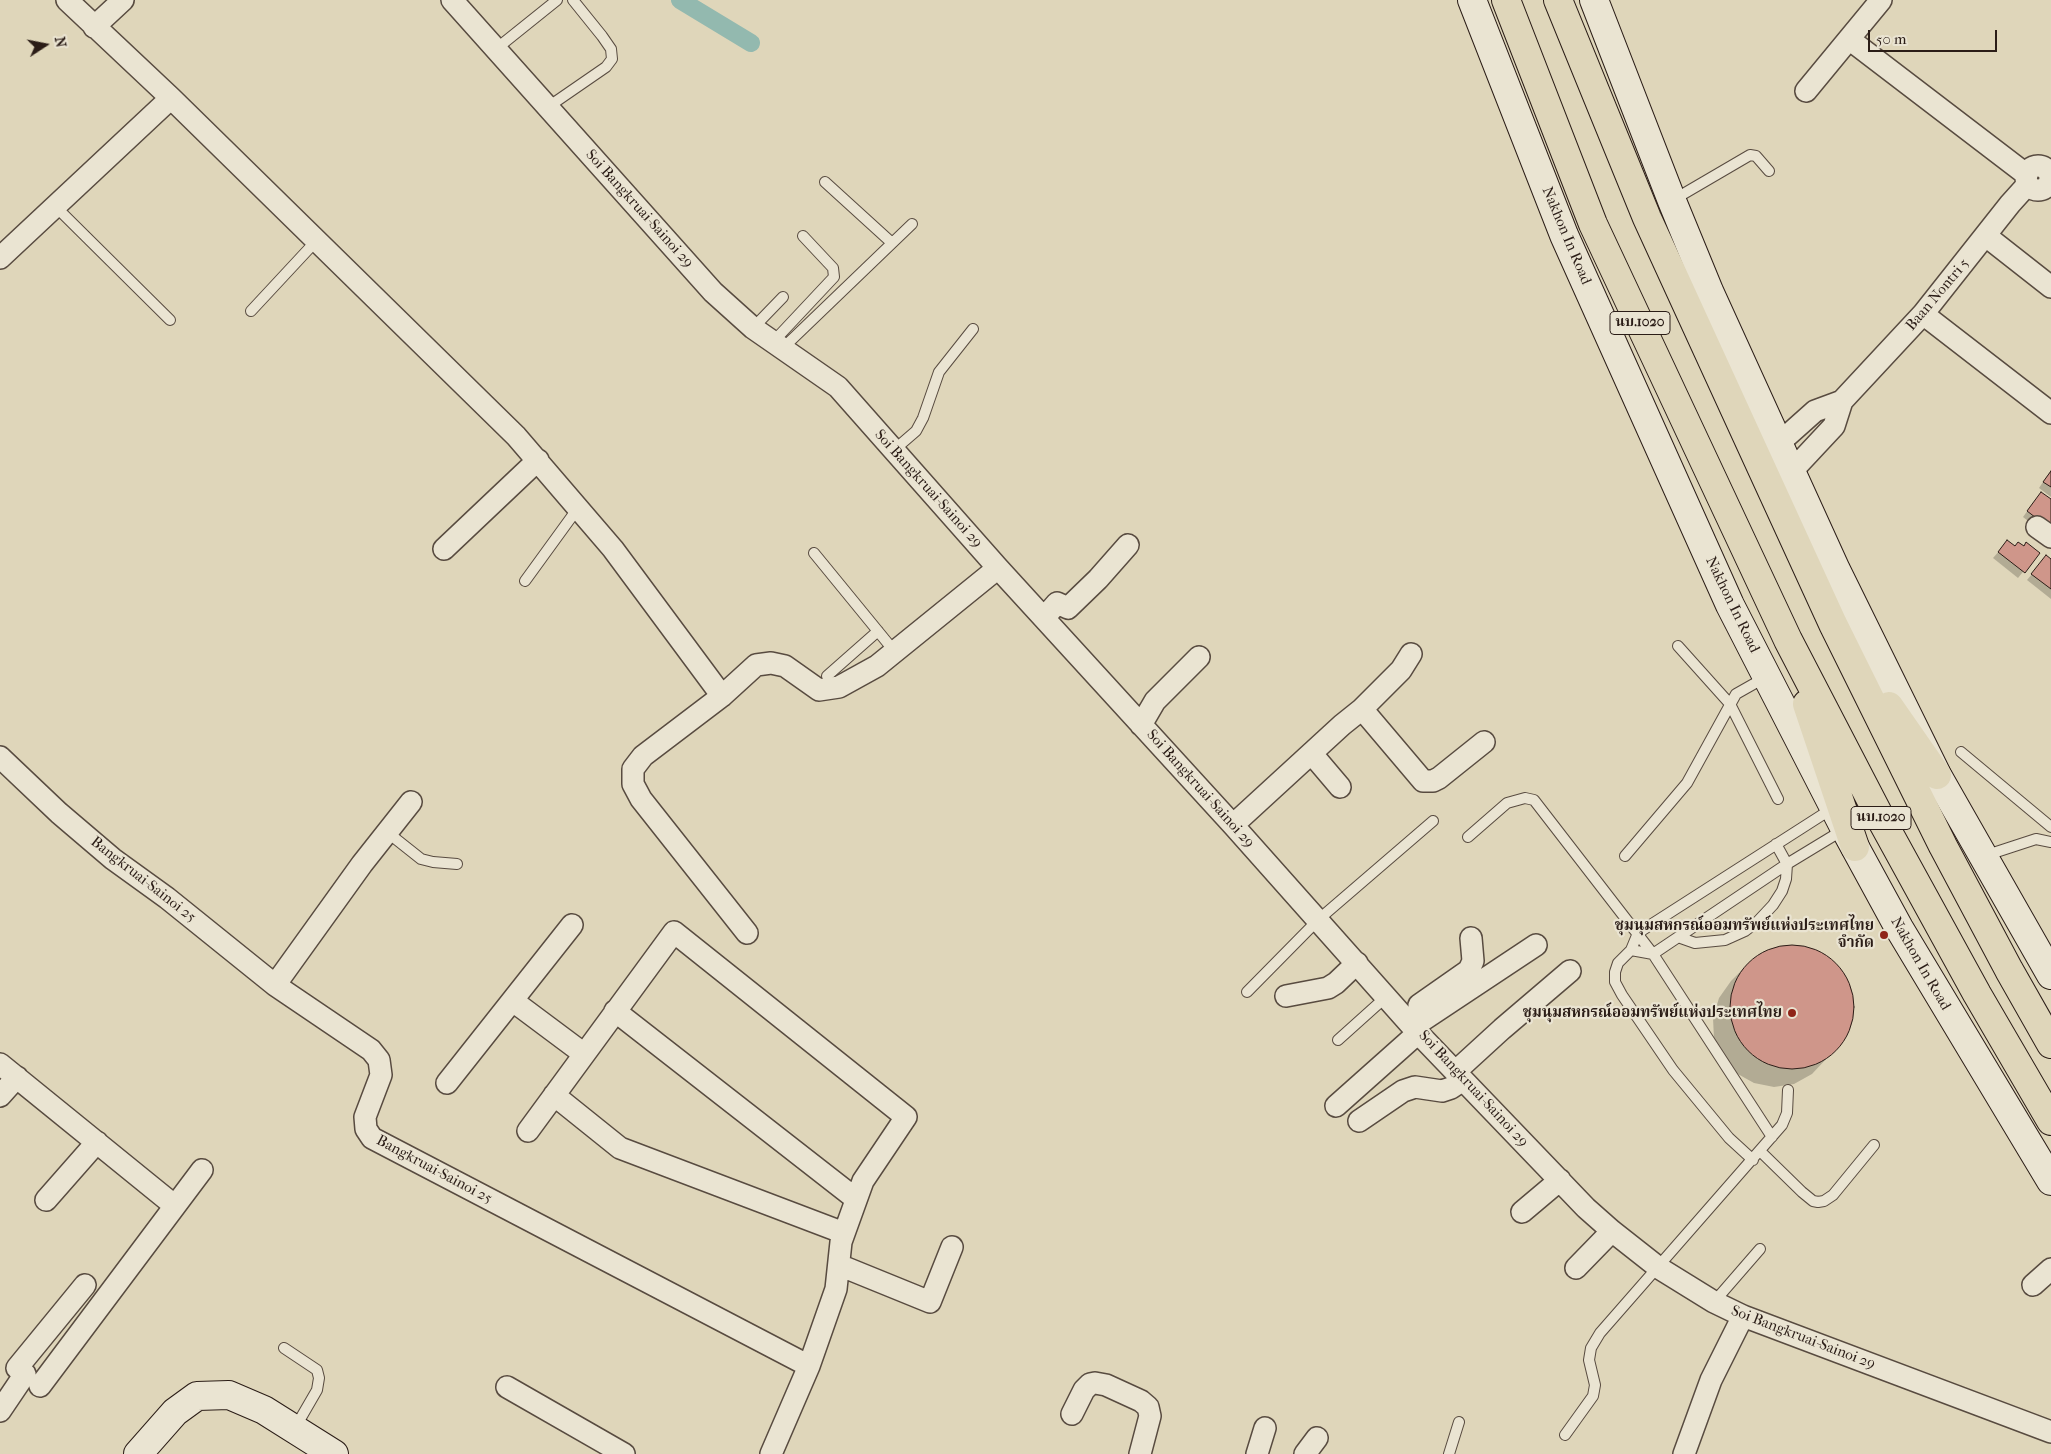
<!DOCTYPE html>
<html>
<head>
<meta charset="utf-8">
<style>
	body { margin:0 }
	#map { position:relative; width:2051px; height:1454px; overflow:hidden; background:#dfd6ba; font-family:"IM FELL French Canon",serif }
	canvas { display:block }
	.north { position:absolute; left:20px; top:20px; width:50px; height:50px; -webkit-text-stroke:4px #eae4d2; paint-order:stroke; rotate:79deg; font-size:14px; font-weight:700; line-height:20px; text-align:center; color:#2b1d17 }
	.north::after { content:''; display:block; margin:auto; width:18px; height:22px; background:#2b1d17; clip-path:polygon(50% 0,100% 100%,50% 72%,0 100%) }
	.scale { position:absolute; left:1868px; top:30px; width:129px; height:22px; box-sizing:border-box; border:2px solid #2b1d17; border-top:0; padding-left:6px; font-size:15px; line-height:18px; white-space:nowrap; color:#2b1d17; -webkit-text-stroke:4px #eae4d2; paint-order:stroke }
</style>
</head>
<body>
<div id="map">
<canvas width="2051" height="1454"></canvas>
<div class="north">N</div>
<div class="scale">50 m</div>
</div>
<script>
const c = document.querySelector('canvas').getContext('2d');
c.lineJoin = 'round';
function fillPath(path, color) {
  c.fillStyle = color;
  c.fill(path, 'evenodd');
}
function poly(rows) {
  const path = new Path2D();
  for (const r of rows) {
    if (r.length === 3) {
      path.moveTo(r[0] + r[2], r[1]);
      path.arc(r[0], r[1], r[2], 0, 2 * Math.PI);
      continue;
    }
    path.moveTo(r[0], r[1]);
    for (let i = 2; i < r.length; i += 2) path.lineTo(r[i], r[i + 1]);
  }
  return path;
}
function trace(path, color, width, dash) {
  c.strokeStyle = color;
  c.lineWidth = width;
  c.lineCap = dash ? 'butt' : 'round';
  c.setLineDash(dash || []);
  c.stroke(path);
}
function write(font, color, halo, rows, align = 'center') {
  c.font = font + ' "IM FELL French Canon","Noto Serif Thai",serif';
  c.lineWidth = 4.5;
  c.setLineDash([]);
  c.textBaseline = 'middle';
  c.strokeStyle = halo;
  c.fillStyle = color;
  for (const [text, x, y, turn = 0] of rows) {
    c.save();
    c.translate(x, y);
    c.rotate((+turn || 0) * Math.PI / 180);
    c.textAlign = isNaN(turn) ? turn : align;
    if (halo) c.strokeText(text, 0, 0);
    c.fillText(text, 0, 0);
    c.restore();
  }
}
fillPath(poly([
	[2051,470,2051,497,2039,488],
	[2036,499,2051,501,2051,521,2042,532,2023,517],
	[2007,542,2014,547,2038,553,2018,578,1993,558],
	[2046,557,2051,561,2051,599,2027,580],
	[1798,945,1815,950,1831,959,1843,972,1851,988,1854,1006,1852,1023,1844,1040,1812,1074,1794,1084,1774,1087,1754,1083,1736,1073,1714,1039,1713,1018,1719,998,1731,981,1749,963,1763,952,1780,946]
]), '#0003');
trace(poly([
	[680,0,751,43]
]), '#93b9af', 18);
const building = poly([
	[2051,471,2051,487,2043,482,2051,471],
	[2041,492,2051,499,2051,523,2048,527,2027,511,2041,492],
	[2007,540,2015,546,2018,542,2024,546,2026,542,2040,553,2025,573,1998,552,2007,540],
	[2046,555,2051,559,2051,589,2031,574,2046,555],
	[1792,1007,62]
]);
fillPath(building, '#cf968a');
trace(building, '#2b1d17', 1);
const service = poly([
	[496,49,557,0],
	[548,107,606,67,612,59,611,49,602,36,573,0],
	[825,182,892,243],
	[1673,200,1750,155,1756,156,1769,171],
	[56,207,170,320],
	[251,311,317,240],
	[753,328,783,297],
	[773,342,834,277,833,268,803,236],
	[783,348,912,224],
	[894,450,916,431,923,418,939,372,973,329],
	[814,553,895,652],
	[525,581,578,508],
	[1678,646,1730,704,1778,799],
	[827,676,878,631],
	[1961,752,2051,827],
	[387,832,421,859,433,862,457,864],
	[1468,837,1507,803,1525,798,1534,800,1653,954,1772,1137],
	[1625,856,1687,783,1736,694,1766,677],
	[1984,856,2036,839,2051,842],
	[1678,937,1695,943,1725,940,1745,931,1758,921,1773,905,1782,891,1786,879,1787,864,1776,844],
	[1631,950,1653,954,1787,864,1843,830],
	[1247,992,1318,920,1433,821],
	[1338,1040,1387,996],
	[1760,1151,1802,1192,1813,1201,1818,1202,1824,1201,1833,1195,1874,1145],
	[1753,1160,1729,1138,1673,1070,1622,995,1615,982,1615,972,1618,963,1631,950,1638,933,1833,808],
	[1714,1302,1760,1249],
	[284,1348,317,1370,319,1378,317,1390,295,1428],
	[1565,1435,1593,1396,1595,1385,1589,1360,1591,1348,1600,1333,1782,1125,1787,1113,1788,1090],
	[1449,1454,1459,1422]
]);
const minor = poly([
	[67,0,171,98,516,436,613,549,722,696],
	[452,0,713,292,753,328,838,387,998,568,1233,825,1418,1033,1586,1208,1612,1231,1659,1268,1714,1302,1743,1316,2051,1432],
	[94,27,123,0],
	[1849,39,2027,175],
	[1806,91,1881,0],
	[2038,178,12],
	[1986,236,2051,287],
	[0,258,171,98],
	[1923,314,2051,413],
	[1778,444,1815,411,1842,401],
	[1791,472,1834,426,1842,401,1923,314,2010,204,2028,184],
	[2037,527,2051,537],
	[444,549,538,460],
	[1044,618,1057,603,1068,608,1098,579,1128,545],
	[1362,709,1401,670,1411,654],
	[1141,725,1155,701,1199,657],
	[1312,754,1340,787],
	[0,757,59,813,113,859,167,898,275,985,371,1050,379,1060,381,1075,365,1117,366,1129,372,1138,809,1366],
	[1233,825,1342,725,1362,709,1423,781,1433,781,1439,778,1484,742],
	[747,933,641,799,633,784,633,769,643,756,722,696,756,665,771,663,785,666,819,690,839,687,877,666,998,568],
	[275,985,362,864,411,802],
	[1286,996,1328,988,1336,983,1357,963],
	[513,1001,584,1054],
	[1419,1005,1469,970,1473,961,1471,938],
	[615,1011,856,1199],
	[1414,1026,1536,945],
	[0,1064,175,1206],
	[1455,1072,1502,1029,1570,971],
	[447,1083,572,925],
	[554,1095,620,1148,844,1233],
	[0,1096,17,1077],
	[1336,1106,1418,1033],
	[1359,1121,1403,1091,1415,1087,1442,1091,1451,1088,1463,1080],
	[528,1131,674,932,906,1117,863,1181,841,1242,836,1289,809,1366,771,1454],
	[46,1200,97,1142],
	[1522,1212,1560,1180],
	[839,1265,930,1302,952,1247],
	[1576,1268,1612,1231],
	[2033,1285,2051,1269],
	[17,1368,85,1285],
	[40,1386,202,1170],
	[507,1387,624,1454],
	[0,1411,25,1374],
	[1072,1414,1084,1390,1090,1384,1095,1383,1106,1385,1141,1401,1148,1407,1150,1416,1140,1454],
	[1257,1454,1265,1428],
	[1305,1454,1317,1438],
	[1684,1454,1711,1380,1743,1316]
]);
const secondary = poly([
	[1472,0,1564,235,1730,605,1845,829,1899,928,2051,1181],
	[1594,0,1672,201,1709,291,1836,570,1937,775,2051,975],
	[138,1454,175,1412,197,1396,229,1395,264,1410,334,1454]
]);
const primary = poly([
	[1506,0,1593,224,1788,640,1882,821,1977,994,2051,1121],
	[1558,0,1647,218,1833,624,1943,846,2009,970,2051,1044],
	[1807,704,1855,847],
	[1889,706,1937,775]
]);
trace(service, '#584b40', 12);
trace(minor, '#584b40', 24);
trace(secondary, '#2b1d17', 30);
trace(primary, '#2b1d17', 30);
trace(service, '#eae4d2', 10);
trace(minor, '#eae4d2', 21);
trace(secondary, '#eae4d2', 28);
trace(primary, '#dfd6ba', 28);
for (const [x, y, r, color] of [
	[1884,935,5,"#8f2418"],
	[1792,1013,5,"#8f2418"]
]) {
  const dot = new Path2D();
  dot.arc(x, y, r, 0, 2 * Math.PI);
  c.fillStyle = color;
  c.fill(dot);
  trace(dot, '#eae4d2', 2);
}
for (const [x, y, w] of [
	[1640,323,60],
	[1881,818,60]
]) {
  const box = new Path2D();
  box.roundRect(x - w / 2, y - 11.5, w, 23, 4);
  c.fillStyle = '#eae4d2';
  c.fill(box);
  trace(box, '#2b1d17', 1);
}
write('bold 14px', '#2b1d17', null, [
	["นบ.1020",1640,323],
	["นบ.1020",1881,818]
]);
write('15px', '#2b1d17', '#eae4d2', [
	["Soi Bangkruai-Sainoi 29",639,209,48],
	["Nakhon In Road",1566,236,67],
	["Baan Nontri 5",1938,295,-50],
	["Soi Bangkruai-Sainoi 29",928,489,48],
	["Nakhon In Road",1732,605,64],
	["Soi Bangkruai-Sainoi 29",1200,789,48],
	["Bangkruai-Sainoi 25",143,880,38],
	["Nakhon In Road",1920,964,60],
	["Soi Bangkruai-Sainoi 29",1473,1089,47],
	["Bangkruai-Sainoi 25",434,1170,28],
	["Soi Bangkruai-Sainoi 29",1803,1338,21]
]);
write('bold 15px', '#2b1d17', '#eae4d2', [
	["ชุมนุมสหกรณ์ออมทรัพย์แห่งประเทศไทย",1874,926],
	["จำกัด",1874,943],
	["ชุมนุมสหกรณ์ออมทรัพย์แห่งประเทศไทย",1782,1013]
], 'right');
</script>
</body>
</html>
